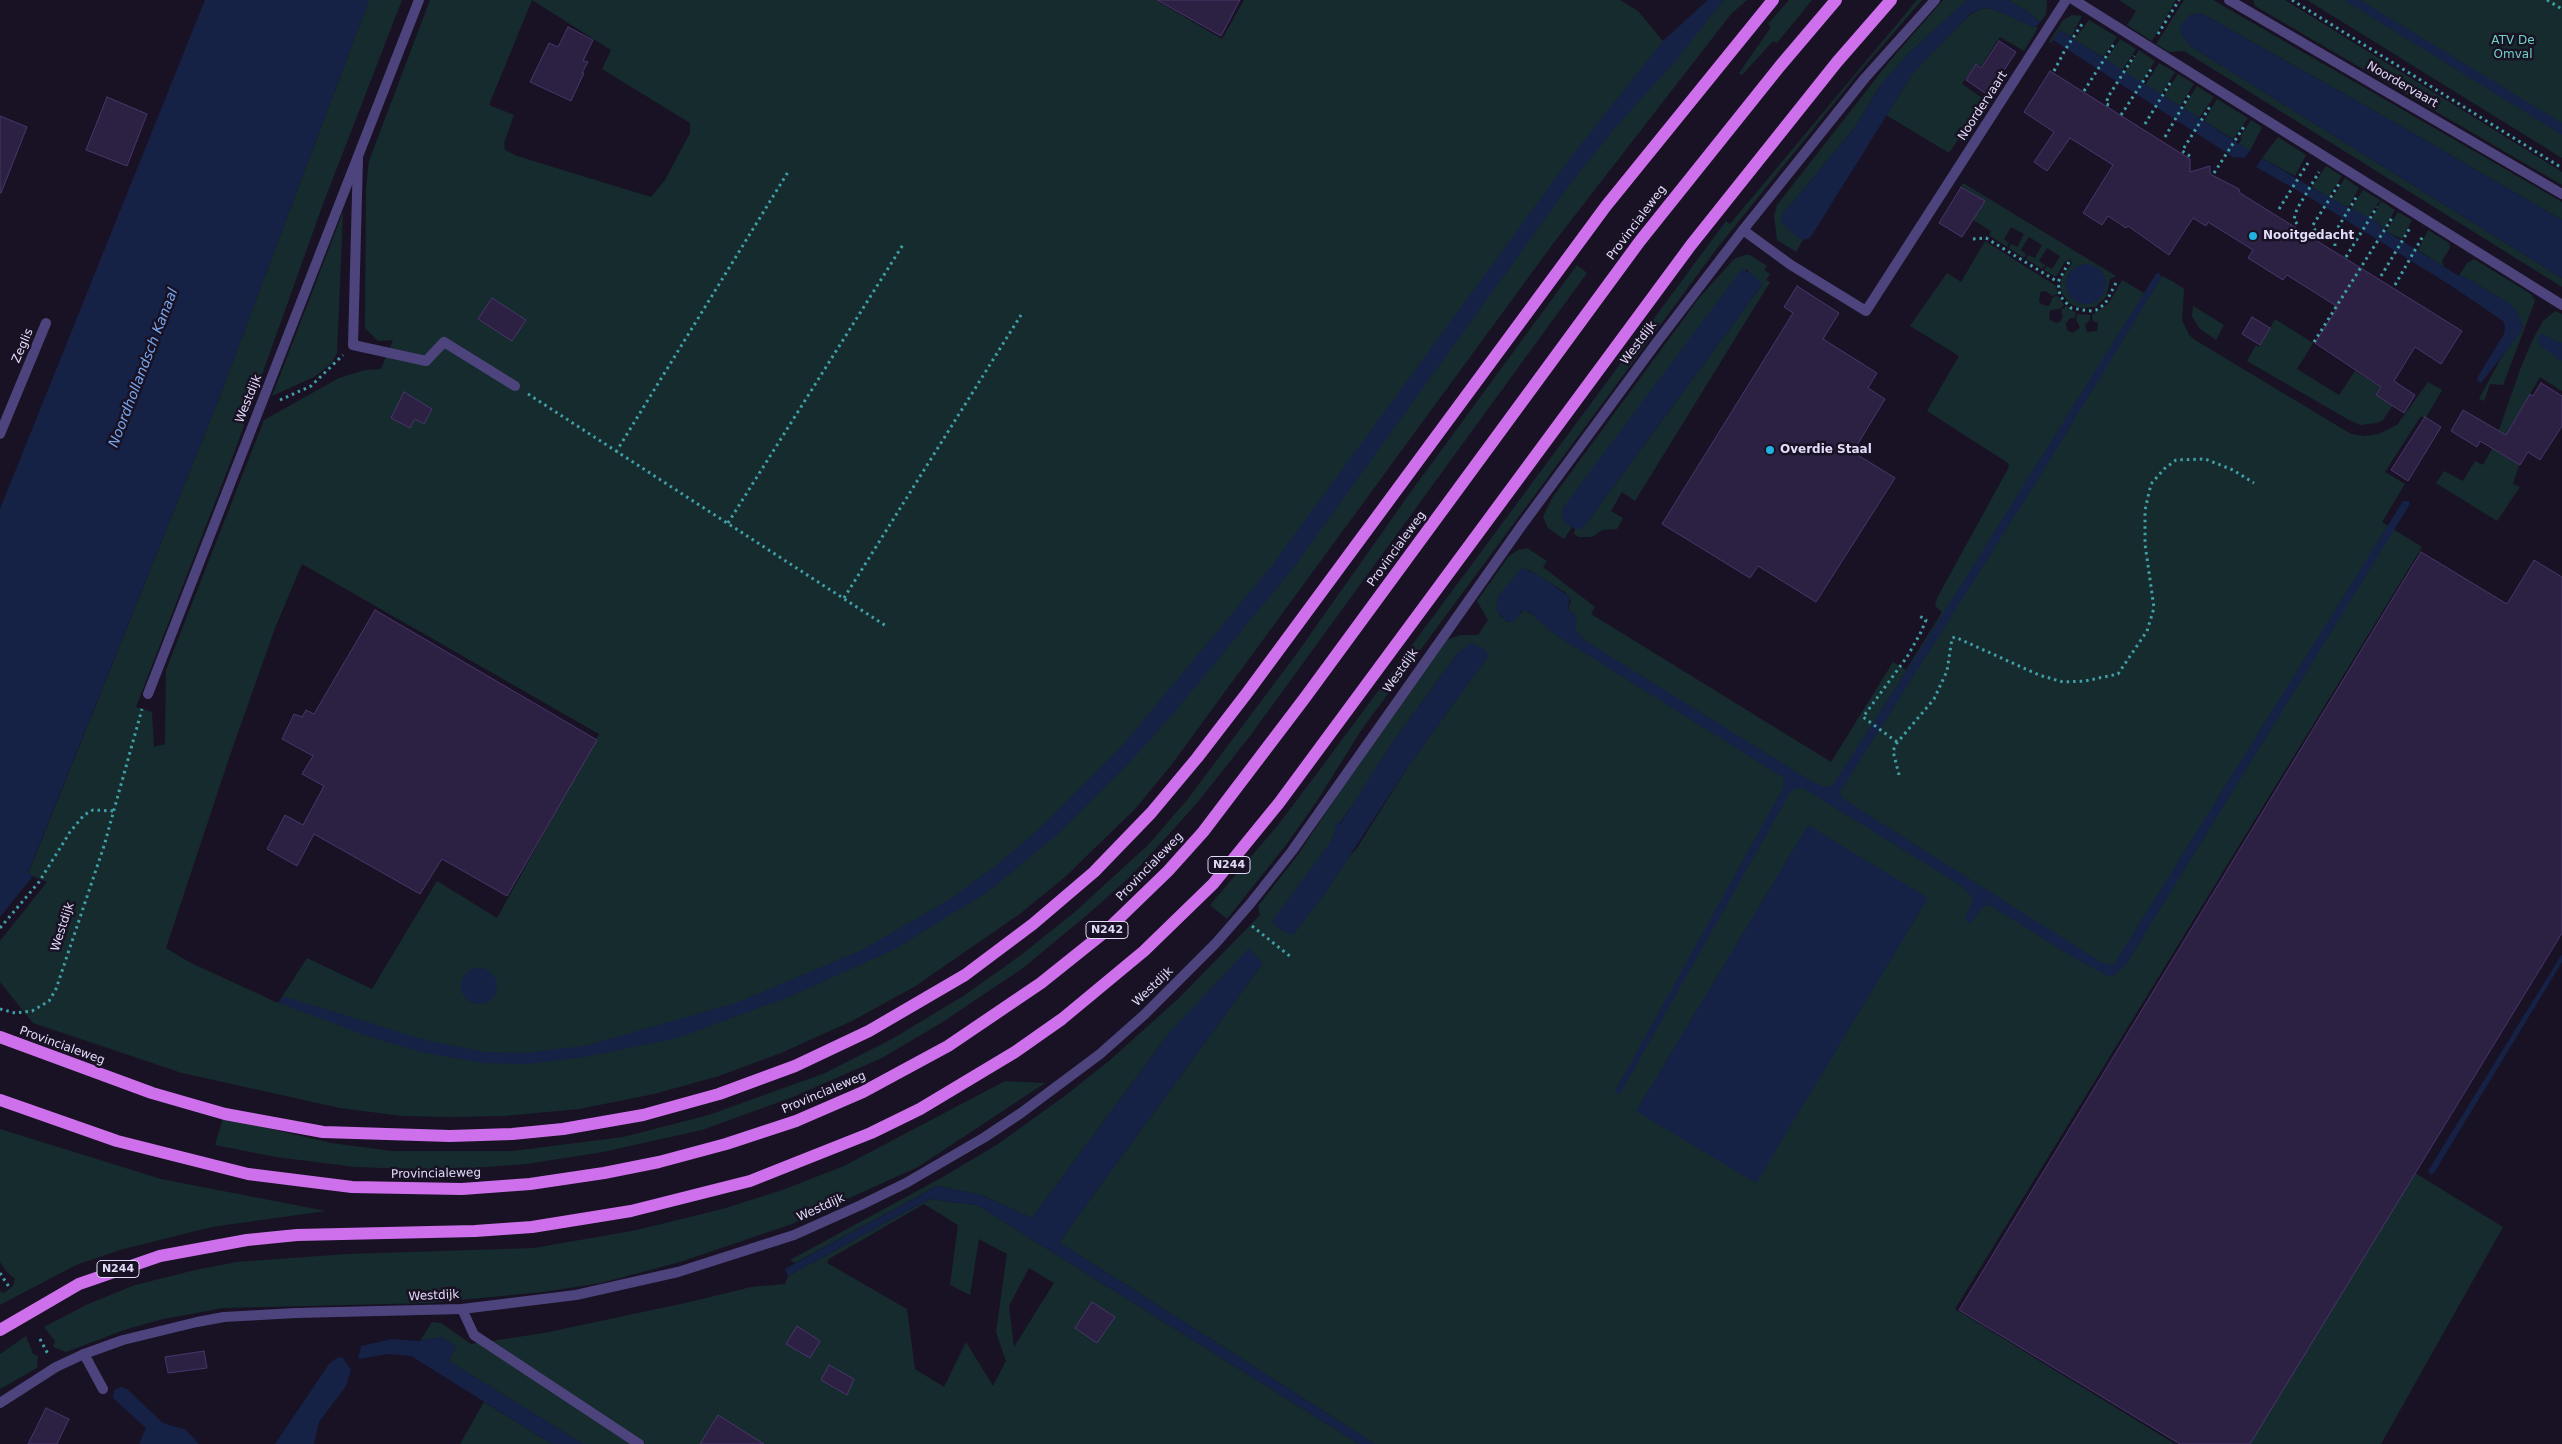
<!DOCTYPE html>
<html>
<head>
<meta charset="utf-8">
<style>
	body { margin:0 }
	canvas { display:block; background:#181224 }
</style>
</head>
<body>
<canvas width="2562" height="1444"></canvas>
<script>
const c = document.querySelector('canvas').getContext('2d');
c.lineJoin = 'round';
function fillPath(path, color) {
  c.fillStyle = color;
  c.fill(path, 'evenodd');
}
function poly(rows) {
  const path = new Path2D();
  for (const r of rows) {
    if (r.length === 3) {
      path.moveTo(r[0] + r[2], r[1]);
      path.arc(r[0], r[1], r[2], 0, 2 * Math.PI);
      continue;
    }
    path.moveTo(r[0], r[1]);
    for (let i = 2; i < r.length; i += 2) path.lineTo(r[i], r[i + 1]);
  }
  return path;
}
function trace(path, color, width, dash) {
  c.strokeStyle = color;
  c.lineWidth = width;
  c.lineCap = dash ? 'butt' : 'round';
  c.setLineDash(dash || []);
  c.stroke(path);
}
function write(font, color, halo, rows, align = 'center') {
  c.font = font + ' "DejaVu Sans",sans-serif';
  c.lineWidth = 5;
  c.setLineDash([]);
  c.textBaseline = 'middle';
  c.strokeStyle = halo;
  c.fillStyle = color;
  for (const [text, x, y, turn = 0] of rows) {
    c.save();
    c.translate(x, y);
    c.rotate((+turn || 0) * Math.PI / 180);
    c.textAlign = isNaN(turn) ? turn : align;
    if (halo) c.strokeText(text, 0, 0);
    c.fillText(text, 0, 0);
    c.restore();
  }
}
fillPath(poly([
	[369,0,402,0,323,204,234,453,136,707,152,712,154,747,165,744,166,670,264,420,339,378,365,370,381,369,393,340,378,341,365,328,366,187,369,161,430,0,1155,0,1222,39,1244,0,1620,0,1638,11,1663,41,1708,0,1719,5,1724,0,1747,0,1731,14,1555,241,1172,764,1136,808,1066,876,1021,913,914,987,852,1021,781,1053,719,1076,654,1094,579,1109,504,1116,452,1117,402,1116,340,1108,182,1073,33,1023,0,982,0,941,47,882,28,874,216,406],
	[532,0,611,50,602,69,690,123,690,133,665,180,651,197,517,156,505,150,504,143,514,115,489,105],
	[302,564,599,734,497,918,437,881,372,989,307,958,278,1003,189,962,166,948,229,758,275,628],
	[1789,0,1812,0,1777,43,1773,41,1742,75,1739,73,1771,27,1768,24],
	[1917,0,1922,0,1857,75,1718,247,1362,729,1317,801,1286,845,1227,919,1210,905,1278,825,1321,768,1726,221,1730,224],
	[1943,0,1967,0,1910,52,1879,87,1856,126,1783,214,1797,237,1803,240,1796,252,1777,240,1774,215,1777,205,1888,63],
	[2008,0,2047,0,2046,15,2040,22,2030,13],
	[2119,0,2176,0,2152,41,2127,25,2136,11],
	[2184,0,2213,0,2562,202,2562,220,2394,122,2201,13,2190,15,2180,30,2190,46,2562,278,2562,287,2184,51,2169,52,2156,44],
	[2253,0,2285,0,2562,172,2562,185,2255,6],
	[2307,0,2562,0,2562,158],
	[1984,8,1993,9,2038,28,2024,51,2000,37,1981,66,1976,64,1962,84,1985,100,1949,153,1886,115,1913,73,1936,47,1972,13],
	[2072,15,2082,16,2071,37,2059,30,2051,43,2049,42,2063,20],
	[2089,20,2117,37,2103,57,2074,40],
	[2120,39,2136,49,2122,70,2106,60],
	[2139,50,2155,61,2141,83,2125,72],
	[2159,63,2175,72,2161,95,2145,85],
	[2178,74,2194,84,2180,106,2164,96],
	[2197,86,2214,97,2199,118,2183,108],
	[2217,99,2248,118,2233,139,2204,121],
	[2251,120,2262,127,2250,151,2239,144,2242,139,2240,137],
	[2278,137,2306,155,2295,176,2262,158],
	[2326,166,2342,176,2328,197,2312,187],
	[2345,178,2359,188,2348,207,2332,199],
	[1963,183,2116,276,2110,279,2106,297,2095,307,2080,308,2070,304,2061,292,2060,286,2062,277,2072,263,2070,259,2064,263,2056,277,2044,270,2047,266,2052,269,2060,256,2047,248,2039,261,2045,265,2042,269,2026,259,2028,255,2035,258,2042,245,2029,237,2021,250,2026,254,2024,258,2009,248,2011,244,2017,247,2024,234,2011,227,2004,239,2009,243,2007,247,1989,235,1991,231,1973,220,1985,201,1961,186],
	[2363,190,2380,200,2368,218,2351,208],
	[2381,201,2395,210,2384,230,2378,222,2371,219],
	[343,212,337,353,331,364,314,377,272,396],
	[2398,212,2412,220,2402,239,2386,231],
	[2428,230,2449,243,2450,248,2442,261,2444,267,2418,250],
	[1985,241,2056,286,2058,294,2052,296,2046,291,2040,292,2039,302,2043,305,2049,306,2053,297,2058,296,2064,305,2060,309,2050,310,2049,319,2056,323,2060,322,2063,317,2061,310,2066,306,2076,313,2075,318,2070,318,2066,323,2067,330,2072,333,2080,328,2076,319,2078,314,2090,315,2090,320,2085,325,2087,332,2097,331,2098,323,2093,321,2092,315,2109,303,2122,280,2144,293,2143,295,2162,276,2172,281,2184,289,2182,320,2189,335,2195,340,2351,434,2364,436,2378,434,2397,425,2428,382,2442,390,2425,419,2421,416,2385,472,2405,484,2382,522,2422,547,1955,1309,2175,1444,1375,1444,1059,1242,1263,963,1170,1032,1032,1218,981,1195,937,1186,795,1263,790,1260,941,1178,998,1144,1066,1095,1110,1060,1179,998,1260,915,1258,906,1297,856,1360,761,1447,640,1460,635,1478,635,1488,620,1477,601,1509,556,1518,550,1527,548,1547,561,1543,567,1595,607,1591,614,1831,762,1893,662,1906,670,1942,612,1935,606,1937,598,2009,467,2008,463,1927,411,1959,356,1910,326,1947,273,1961,282],
	[1527,569,1566,593,1571,600,1568,610,1574,614,1538,619,1525,610,1508,622,1499,615],
	[1484,649,1488,656,1409,765,1357,848,1281,930,1279,929,1332,840,1336,828,1366,786,1390,746,1457,654],
	[1745,255,1750,255,1767,266,1764,270,1770,274,1766,280,1770,282,1635,501,1622,492,1611,511,1623,518,1617,529,1602,530,1592,537,1579,537,1574,534,1575,529,1582,529,1762,285,1746,269,1562,512,1564,522,1572,527,1564,539,1548,528,1543,517,1552,498,1699,298,1734,259],
	[2474,259,2531,294,2535,301,2503,385,2490,384,2484,401,2479,399,2500,360,2523,326,2510,304,2463,276,2459,276,2467,263],
	[1577,265,1587,273,1250,736,1197,803,1131,876,1087,915,1023,968,941,1023,882,1058,793,1097,702,1130,603,1152,526,1164,444,1170,355,1167,276,1157,215,1145,223,1118,331,1143,392,1151,513,1151,623,1137,709,1115,825,1073,892,1039,965,995,1021,955,1076,911,1149,844,1187,800,1295,656,1410,493],
	[2193,306,2224,325,2216,340,2199,328,2192,316],
	[2555,311,2562,314,2562,391,2540,377,2496,451,2519,465,2513,484,2520,487,2497,521,2436,483,2444,471,2463,481,2475,461,2483,465,2493,447,2521,367,2532,341,2543,321],
	[2275,319,2313,343,2297,369,2339,395,2355,371,2380,387,2376,395,2393,405,2383,420,2377,423,2360,425,2349,420,2247,361,2256,345,2259,347],
	[1005,1081,1045,1083,918,1167,792,1224,680,1262,601,1283,543,1292,429,1303,223,1308,163,1319,124,1330,66,1352,53,1347,55,1341,44,1327,88,1304,135,1285,195,1270,237,1262,347,1254,534,1248,637,1230,726,1208,785,1189,844,1166],
	[0,1129,161,1179,326,1211,211,1227,120,1250,76,1265,0,1305,0,1291,4,1293,13,1286,15,1279,6,1271,0,1262],
	[2415,1173,2503,1227,2381,1444,2249,1444],
	[929,1199,977,1205,1359,1444,583,1444,449,1361,456,1346,441,1337,420,1341,432,1322,441,1323,471,1344,544,1333,690,1302,751,1287,785,1284,788,1276],
	[924,1204,958,1225,950,1285,970,1295,979,1239,1007,1254,996,1332,1006,1361,993,1386,966,1342,944,1387,915,1369,907,1309,827,1263,829,1259],
	[1029,1268,1054,1283,1014,1347,1009,1306],
	[26,1336,33,1354,38,1356,37,1368,0,1389,0,1354],
	[484,1402,552,1444,460,1444]
]), '#162b2d');
fillPath(poly([
	[205,0,369,0,216,406,28,873,33,876,0,917,0,509],
	[1708,0,1724,0,1677,59,1616,127,1568,187,1294,567,1173,714,1128,764,1058,834,986,893,895,949,789,997,677,1038,585,1057,526,1064,483,1063,421,1052,367,1036,279,1003,283,996,425,1040,485,1052,525,1053,585,1046,739,1002,864,949,950,899,998,864,1038,830,1121,747,1270,568,1571,157,1663,41],
	[1967,0,2008,0,2030,13,2040,22,2036,27,2033,27,1993,9,1984,8,1971,13,1913,73,1810,238,1803,240,1797,237,1780,221,1783,214,1856,126,1879,87,1910,52],
	[2344,0,2360,0,2562,123,2562,135],
	[2201,13,2394,122,2562,220,2562,278,2190,46,2182,36,2180,30,2182,23,2190,15],
	[2059,30,2199,118,2250,151,2245,158,2233,157,2053,40],
	[2262,158,2328,197,2376,221,2386,231,2459,276,2463,276,2510,304,2517,311,2523,326,2521,332,2481,383,2478,382,2477,378,2504,334,2505,327,2503,321,2453,287,2309,197,2256,167],
	[2086,284,20],
	[1742,269,1754,275,1762,285,1582,529,1575,529,1564,522,1562,512,1565,505],
	[2160,273,2161,278,2035,484,1840,792,1842,798,2099,961,2110,965,2114,964,2403,501,2409,501,2410,504,2127,963,2115,975,2108,976,2076,959,1989,905,1983,907,1971,923,1968,923,1965,918,1973,899,1963,887,1803,788,1797,788,1791,791,1620,1094,1616,1094,1615,1091,1783,788,1784,778,1554,634,1528,611,1522,611,1512,623,1505,620,1496,610,1498,596,1522,568,1538,575,1570,597,1568,610,1577,616,1575,628,1584,640,1808,779,1824,787,1832,786,1931,633,2156,274],
	[2541,334,2562,343,2562,361,2538,344,2537,339],
	[1471,643,1484,649,1489,655,1409,765,1324,895,1293,935,1279,929,1272,921,1332,840,1336,828,1334,826,1337,821,1340,824,1390,746,1457,654],
	[1808,825,1928,898,1756,1183,1636,1111],
	[1249,948,1263,963,1059,1242,1375,1444,1359,1444,977,1205,929,1199,788,1276,785,1269,937,1186,981,1195,1032,1218,1170,1032],
	[2562,954,2562,962,2434,1173,2430,1175,2428,1171],
	[479,986,18],
	[441,1337,456,1346,449,1361,583,1444,552,1444,411,1356,388,1354,358,1359,361,1346,392,1339,420,1341],
	[338,1357,343,1358,351,1370,346,1386,319,1422,314,1444,275,1444,329,1364],
	[121,1387,127,1389,163,1423,186,1430,199,1444,139,1444,146,1428,113,1398,114,1390]
]), '#152145');
const building = poly([
	[1157,0,1240,0,1221,36,1157,0],
	[568,27,593,40,583,61,588,62,582,73,584,73,571,101,530,82,549,43,558,47,568,27],
	[1999,41,2016,52,1988,95,1966,80,1976,64,1981,68,1999,41],
	[2050,71,2190,159,2190,172,2210,166,2210,174,2239,189,2240,193,2462,331,2441,364,2415,347,2394,381,2415,395,2404,413,2376,395,2381,387,2315,343,2338,307,2287,275,2283,280,2248,258,2253,250,2208,222,2206,226,2193,218,2169,255,2128,226,2126,228,2108,216,2102,225,2083,213,2113,165,2070,138,2047,171,2034,162,2054,132,2024,112,2050,71],
	[107,97,147,114,127,166,86,150,107,97],
	[0,116,27,127,1,193,0,193,0,116],
	[1961,187,1985,201,1962,237,1939,223,1961,187],
	[1797,286,1839,313,1823,339,1877,373,1868,388,1885,399,1853,452,1895,478,1816,602,1758,566,1750,578,1662,524,1793,313,1784,307,1797,286],
	[492,298,526,320,512,341,478,319,492,298],
	[2252,317,2270,328,2260,345,2242,334,2252,317],
	[2541,383,2562,396,2562,426,2540,460,2528,452,2520,465,2480,441,2477,447,2451,431,2463,410,2506,435,2530,394,2533,396,2541,383],
	[404,392,432,409,424,424,415,419,410,428,391,418,404,392],
	[2425,417,2441,427,2408,481,2391,470,2425,417],
	[2421,552,2507,604,2534,560,2562,577,2562,933,2250,1444,2180,1444,1959,1310,2421,552],
	[375,610,597,740,507,896,442,859,420,894,314,834,297,866,267,849,285,815,303,825,324,786,302,774,313,756,282,739,294,714,302,717,306,710,314,714,375,610],
	[1092,1302,1115,1317,1097,1343,1075,1328,1092,1302],
	[797,1326,820,1341,810,1358,786,1344,797,1326],
	[204,1351,207,1368,168,1373,165,1357,204,1351],
	[829,1365,854,1379,847,1395,821,1380,829,1365],
	[46,1408,69,1419,57,1444,28,1444,46,1408],
	[718,1415,764,1444,700,1444,718,1415]
]);
fillPath(building, '#2c2143');
trace(building, '#48366b', 1);
trace(poly([
	[2292,0,2562,168],
	[2547,0,2562,9],
	[2158,34,2179,0],
	[2054,71,2065,50,2082,24],
	[2084,91,2114,44],
	[2109,105,2106,104,2108,97,2134,56],
	[2121,115,2152,68],
	[2145,124,2172,80],
	[2165,137,2191,92],
	[2190,156,2182,151,2211,105],
	[2214,173,2245,125],
	[2279,209,2308,163],
	[2297,224,2294,219,2297,209,2319,172],
	[1973,239,1986,238,2058,282],
	[2320,240,2322,235,2315,230,2313,225,2339,184],
	[2335,246,2334,234,2357,196],
	[2346,257,2377,207],
	[2069,262,2058,282,2060,296,2071,308,2089,311,2096,310,2105,304,2117,281],
	[2381,276,2410,228],
	[2395,285,2423,236],
	[2314,342,2392,218],
	[528,394,886,626],
	[280,400,311,386,343,355],
	[616,452,788,172],
	[728,523,904,243],
	[844,598,1021,315],
	[1897,742,1863,717,1907,657,1921,632,1926,620,1918,615],
	[1899,775,1893,751,1896,744,1934,699,1947,671,1952,638,1955,637,2039,675,2063,682,2085,681,2118,674,2147,631,2154,608,2145,544,2145,510,2151,484,2164,469,2176,460,2205,459,2233,470,2254,483],
	[1252,926,1291,957],
	[0,928,39,882,70,832,84,815,93,810,114,811],
	[0,1009,15,1013,32,1011,49,1001,56,989,104,846,142,709],
	[0,1273,9,1287],
	[40,1339,48,1354]
]), '#40a0a8', 3, [2.5, 4]);
trace(poly([
	[358,158,353,345,426,361,444,342,515,386],
	[1743,230,1791,265,1866,311,2066,0],
	[462,1309,474,1335,639,1444],
	[84,1354,103,1389]
]), '#4e447d', 10);
trace(poly([
	[2074,0,2562,305],
	[2229,0,2562,194],
	[0,434,46,323],
	[148,694,419,0],
	[0,1403,56,1367,84,1354,123,1340,197,1322,224,1317,296,1313,462,1309,576,1295,678,1272,794,1235,861,1205,906,1183,985,1137,1021,1113,1100,1054,1144,1015,1216,943,1250,904,1292,851,1522,525,1657,342,1743,230,1865,78,1935,0]
]), '#4e447d', 10);
trace(poly([
	[0,1037,152,1093,225,1114,323,1132,450,1136,512,1134,563,1129,643,1115,719,1094,795,1066,869,1031,965,975,1033,924,1094,872,1151,813,1197,758,1247,693,1606,206,1773,0],
	[0,1100,117,1141,248,1174,352,1187,462,1189,530,1184,604,1173,659,1162,726,1144,796,1121,863,1092,948,1046,1041,983,1106,931,1168,871,1203,832,1304,699,1640,241,1780,66,1836,0],
	[0,1330,79,1284,160,1256,247,1240,297,1235,475,1231,532,1227,631,1211,750,1181,871,1133,920,1109,1015,1052,1062,1019,1144,951,1213,884,1239,852,1279,803,1691,245,1837,62,1891,0]
]), '#ce70eb', 12);
for (const [x, y, r, color] of [
	[2253,236,5,"#21b2e0"],
	[1770,450,5,"#21b2e0"]
]) {
  const dot = new Path2D();
  dot.arc(x, y, r, 0, 2 * Math.PI);
  c.fillStyle = color;
  c.fill(dot);
  trace(dot, '#181224', 2);
}
for (const [x, y, w] of [
	[1229,865,42],
	[1107,930,42],
	[118,1269,42]
]) {
  const box = new Path2D();
  box.roundRect(x - w / 2, y - 8.5, w, 17, 4);
  c.fillStyle = '#181224';
  c.fill(box);
  trace(box, '#e3dbfa', 1);
}
write('bold 11px', '#e3dbfa', null, [
	["N244",1229,865],
	["N242",1107,930],
	["N244",118,1269]
]);
write('12px', '#70d1c6', '#181224', [
	["ATV De",2513,41],
	["Omval",2513,55]
]);
write('12px', '#e3dbfa', '#181224', [
	["Noordervaart",2402,85,30],
	["Noordervaart",1983,106,-57],
	["Provincialeweg",1637,223,-53],
	["Westdijk",1639,343,-53],
	["Zeglis",23,346,-67],
	["Westdijk",249,399,-68],
	["Provincialeweg",1397,549,-54],
	["Westdijk",1401,671,-55],
	["Provincialeweg",1150,867,-46],
	["Westdijk",63,927,-72],
	["Westdijk",1153,987,-44],
	["Provincialeweg",62,1046,20],
	["Provincialeweg",824,1093,-23],
	["Provincialeweg",436,1174,-1],
	["Westdijk",821,1208,-24],
	["Westdijk",434,1296,-3]
]);
write('bold 12px', '#e3dbfa', '#181224', [
	["Nooitgedacht",2263,236],
	["Overdie Staal",1780,450]
], 'left');
write('italic 14px', '#77a5ec', '#181224', [
	["Noordhollandsch Kanaal",144,368,-69]
]);
</script>
</body>
</html>
